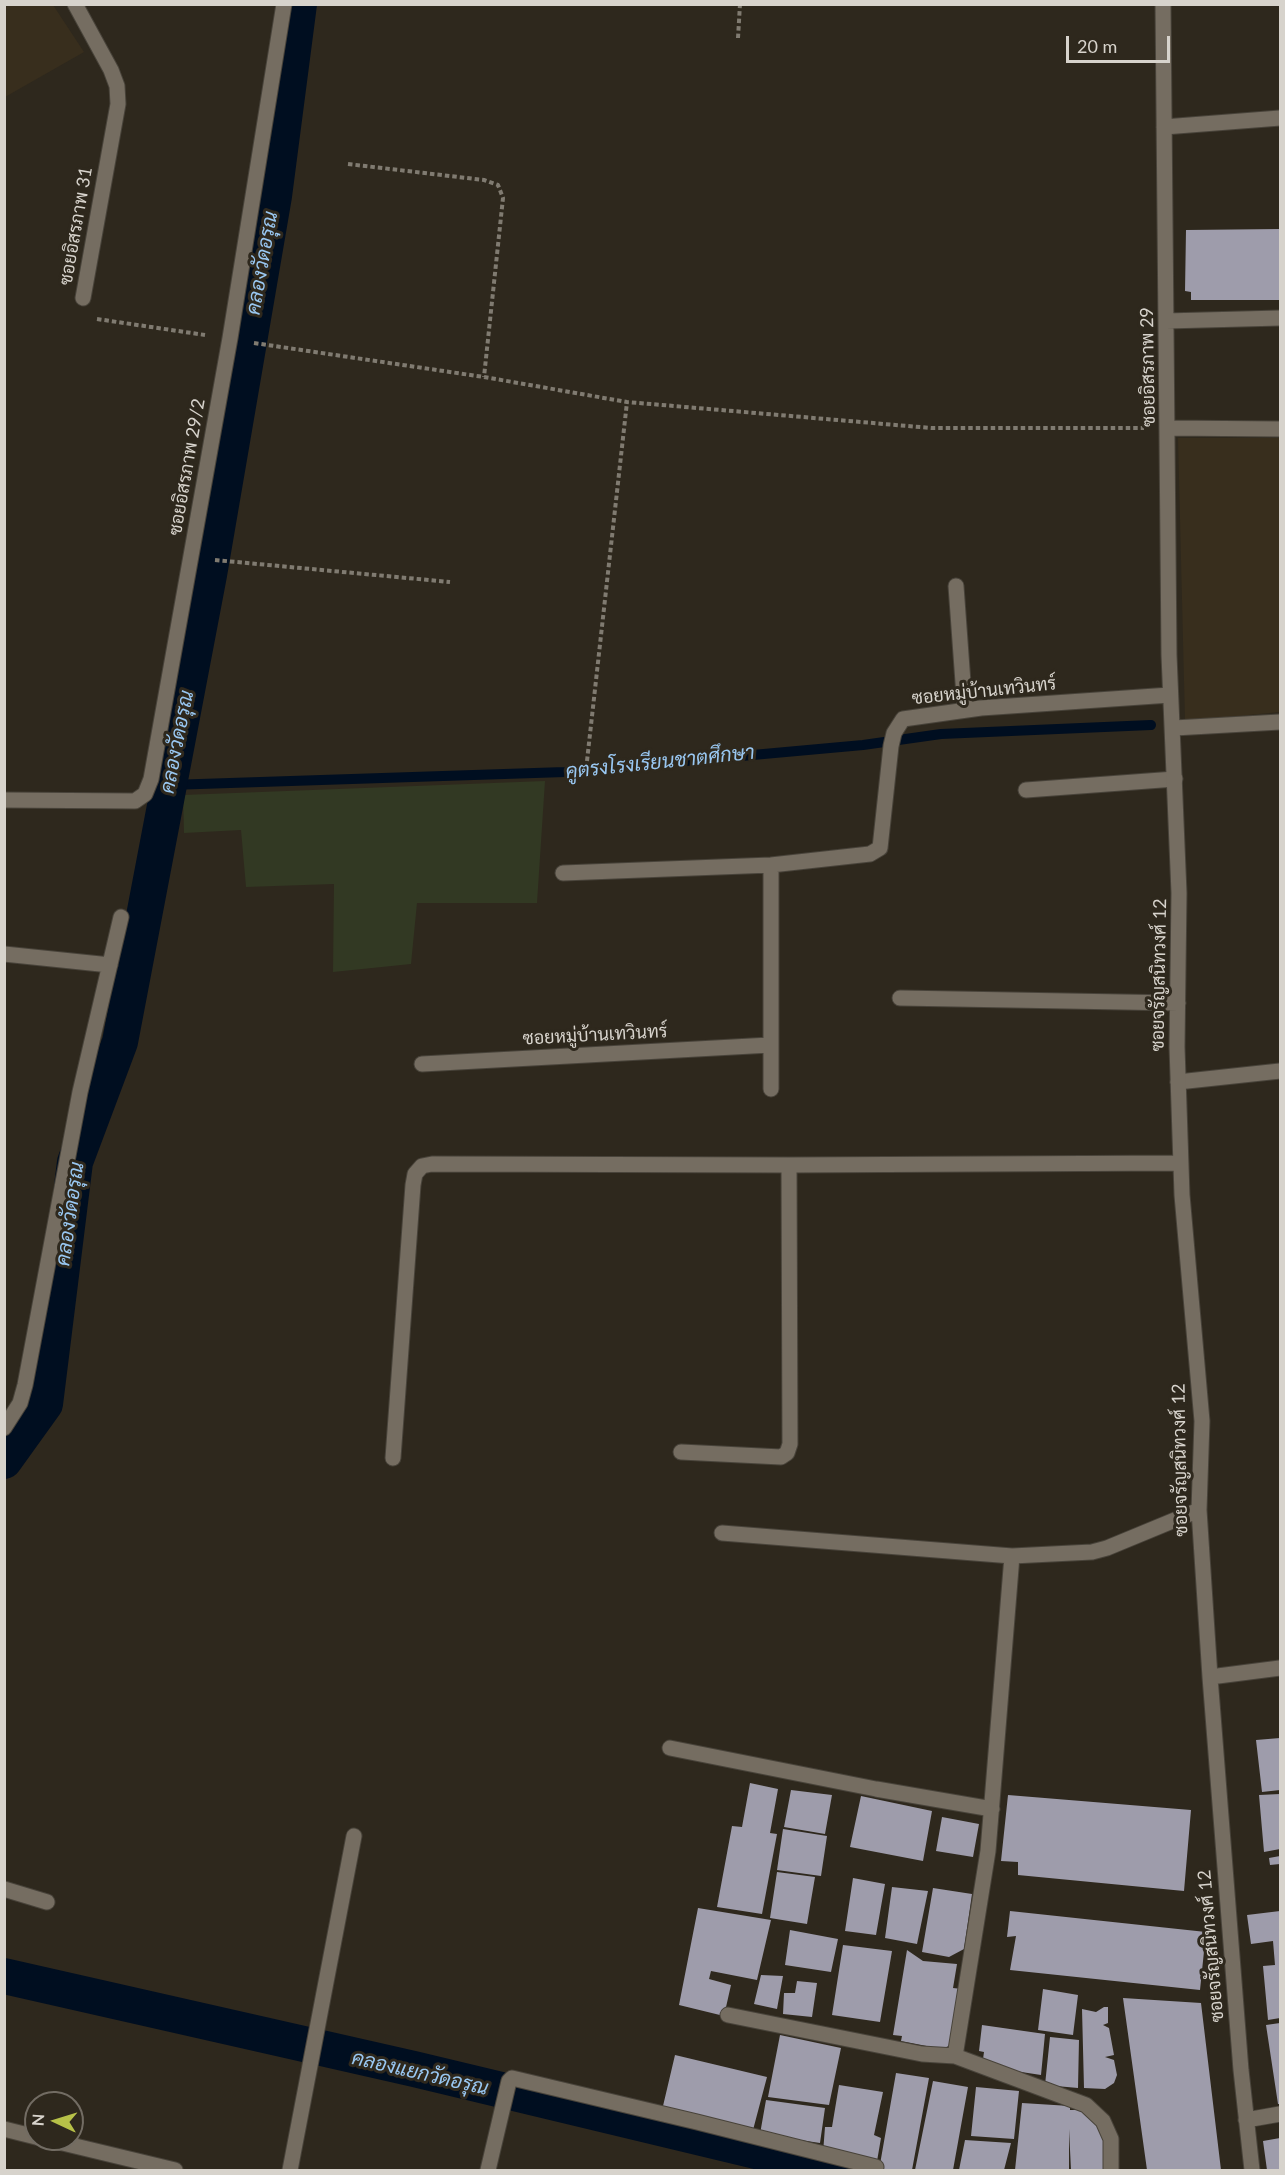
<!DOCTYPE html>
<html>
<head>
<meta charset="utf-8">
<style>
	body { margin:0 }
	#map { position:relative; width:1285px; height:2175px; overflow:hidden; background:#2e281d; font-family:Lato,sans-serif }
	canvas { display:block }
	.frame { position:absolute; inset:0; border:6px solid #d7d3cc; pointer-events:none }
	.north { position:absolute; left:24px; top:2091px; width:60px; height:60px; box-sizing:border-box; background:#2e281d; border:2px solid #726c63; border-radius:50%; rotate:274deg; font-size:16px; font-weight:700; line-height:24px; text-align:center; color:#d7d3cc }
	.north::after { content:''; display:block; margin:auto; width:21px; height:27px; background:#b7c148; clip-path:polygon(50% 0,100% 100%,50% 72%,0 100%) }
	.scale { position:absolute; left:1066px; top:36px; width:104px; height:27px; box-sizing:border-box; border:3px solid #d7d3cc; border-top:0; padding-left:8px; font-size:18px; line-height:21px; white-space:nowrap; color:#d7d3cc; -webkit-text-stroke:4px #2e281d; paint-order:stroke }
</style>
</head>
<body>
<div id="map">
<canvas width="1285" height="2175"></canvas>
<div class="frame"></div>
<div class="north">N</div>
<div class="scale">20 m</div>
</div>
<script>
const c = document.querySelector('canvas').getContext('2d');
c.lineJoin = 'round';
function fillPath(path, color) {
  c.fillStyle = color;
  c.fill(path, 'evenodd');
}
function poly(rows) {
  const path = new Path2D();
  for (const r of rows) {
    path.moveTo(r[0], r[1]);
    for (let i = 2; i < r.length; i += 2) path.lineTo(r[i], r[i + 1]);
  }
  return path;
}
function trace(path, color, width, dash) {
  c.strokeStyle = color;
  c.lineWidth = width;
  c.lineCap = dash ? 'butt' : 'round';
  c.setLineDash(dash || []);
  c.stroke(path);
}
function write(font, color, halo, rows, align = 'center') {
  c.font = font + ' Lato,Sarabun,sans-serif';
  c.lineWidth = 6;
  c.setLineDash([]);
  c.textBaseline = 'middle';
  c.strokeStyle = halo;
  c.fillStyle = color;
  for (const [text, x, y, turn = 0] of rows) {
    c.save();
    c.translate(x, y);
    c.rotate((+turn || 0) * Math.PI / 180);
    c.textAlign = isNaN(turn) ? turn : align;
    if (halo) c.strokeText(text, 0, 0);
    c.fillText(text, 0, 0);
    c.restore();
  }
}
fillPath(poly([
	[5,4,53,5,84,52,5,97],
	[1178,438,1280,438,1280,712,1185,721]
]), '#382e1d');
fillPath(poly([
	[545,781,537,903,417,903,411,964,333,972,334,884,246,887,241,830,184,833,183,795]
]), '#323923');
trace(poly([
	[169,785,565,772,863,745,941,734,1151,725]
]), '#000e20', 10);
trace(poly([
	[4,1461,45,1404,75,1162,120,1042,209,575,274,196,299,4],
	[4,1976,414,2069,835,2170]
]), '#000e20', 36);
fillPath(poly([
	[1280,229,1280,300,1191,300,1191,292,1185,291,1186,230],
	[1280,1738,1280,1790,1262,1792,1256,1740],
	[750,1783,778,1789,770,1833,777,1834,762,1914,717,1907,732,1826,742,1827],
	[791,1790,832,1795,825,1834,784,1827],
	[1280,1794,1280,1849,1264,1852,1259,1795],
	[1008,1795,1191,1810,1184,1891,1018,1875,1018,1862,1001,1861],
	[861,1796,932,1811,923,1861,850,1847],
	[942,1817,979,1824,973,1857,936,1851],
	[783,1829,827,1836,821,1876,777,1870],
	[1280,1856,1280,1864,1270,1865,1269,1858],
	[777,1872,815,1877,807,1924,770,1918],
	[853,1878,885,1884,876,1935,845,1931],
	[892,1887,928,1891,917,1944,885,1938],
	[933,1888,972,1894,964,1949,949,1957,922,1952],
	[698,1908,771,1920,757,1980,711,1971,709,1979,731,1985,724,2016,679,2005],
	[1010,1911,1206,1932,1200,1990,1010,1970,1016,1936,1007,1937],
	[1280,1911,1280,2018,1268,2020,1263,1966,1275,1965,1273,1941,1251,1944,1247,1915],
	[790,1930,838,1939,831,1972,785,1965],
	[843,1945,892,1951,880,2022,832,2015],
	[907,1950,923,1961,957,1964,953,1988,962,1989,953,2044,942,2049,901,2041,902,2036,893,2035],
	[761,1975,783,1976,777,2009,754,2004],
	[797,1981,817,1983,812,2017,783,2014,784,1993,795,1993],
	[1043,1989,1078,1995,1073,2035,1038,2030],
	[1123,1998,1201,2003,1221,2170,1147,2170],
	[1104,2007,1108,2007,1108,2023,1103,2025,1109,2028,1114,2055,1105,2057,1114,2060,1117,2075,1114,2083,1105,2089,1084,2088,1082,2009,1096,2012],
	[1280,2023,1280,2104,1278,2104,1266,2025],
	[982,2025,1045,2034,1041,2075,982,2066,984,2052,979,2051],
	[780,2035,841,2048,829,2105,768,2097],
	[1050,2037,1079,2040,1078,2088,1045,2085],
	[675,2055,767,2077,753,2130,663,2106],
	[896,2073,929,2078,912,2170,879,2170],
	[933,2081,968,2087,953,2170,915,2170],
	[839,2085,883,2092,874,2135,881,2138,876,2167,823,2153,825,2127,832,2127],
	[976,2087,1019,2091,1014,2139,971,2136],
	[766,2100,825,2108,820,2143,760,2134],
	[1022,2103,1070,2106,1070,2110,1086,2110,1102,2120,1110,2170,1071,2170,1069,2129,1069,2170,1015,2170],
	[1280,2138,1280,2170,1267,2170,1263,2141],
	[965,2140,1011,2143,1004,2170,959,2170]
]), '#9e9cab');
const lane = poly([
	[1026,790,1175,779],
	[1178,1082,1280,1071]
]);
const street = poly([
	[75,4,111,70,117,86,118,104,83,298],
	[1163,4,1169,655,1179,893,1177,1047,1182,1195,1202,1421,1199,1510,1210,1677,1241,2070,1252,2170],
	[1164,127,1280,118],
	[1166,321,1280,318],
	[1168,428,1280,429],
	[956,586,965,710],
	[1174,728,1280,722],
	[4,800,135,801,145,794,151,779,230,338,284,4],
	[563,873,771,865,870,854,880,848,891,746,894,733,903,719,981,708,1170,695],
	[4,954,110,965],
	[900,998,1178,1003],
	[422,1064,770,1045],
	[771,1089,771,865],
	[4,1428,20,1403,25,1385,80,1092,121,917],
	[681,1452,781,1457,787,1453,790,1444,789,1165],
	[393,1458,413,1185,415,1174,422,1166,432,1164,789,1165,1181,1163],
	[722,1533,1012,1556,1092,1552,1107,1548,1199,1510],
	[1210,1677,1280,1668],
	[670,1748,876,1789,992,1809],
	[4,1889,47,1902],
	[728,2015,922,2054,955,2056,1086,2105,1103,2121,1111,2139,1111,2170],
	[955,2056,988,1851,1012,1556],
	[1246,2120,1280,2114],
	[4,2129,36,2137],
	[46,2139,175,2170],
	[290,2170,354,1836],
	[488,2170,509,2081,512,2078,697,2122,876,2167]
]);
trace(lane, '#48433a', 17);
trace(street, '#48433a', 17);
trace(poly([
	[738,38,740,4],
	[348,164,484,180,498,185,503,198,484,377],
	[97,319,205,335],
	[254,343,484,377,627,402,931,428,1144,428],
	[215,560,450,582],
	[587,761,627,402]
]), '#807b71', 4, [4.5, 3]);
trace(lane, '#756d61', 15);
trace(street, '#756d61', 15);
write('18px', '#d7d3cc', '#2e281d', [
	["ซอยอิสรภาพ 31",76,226,-80],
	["ซอยอิสรภาพ 29",1148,367,-91],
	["ซอยอิสรภาพ 29/2",187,467,-80],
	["ซอยหมู่บ้านเทวินทร์",984,691,-6],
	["ซอยจรัญสนิทวงศ์ 12",1159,975,-89],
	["ซอยหมู่บ้านเทวินทร์",595,1035,-3],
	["ซอยจรัญสนิทวงศ์ 12",1180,1460,-91],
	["ซอยจรัญสนิทวงศ์ 12",1211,1946,-95]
]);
write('italic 20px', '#99c7f1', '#2e281d', [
	["คลองวัดอรุณ",262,263,-80],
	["คลองวัดอรุณ",177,742,-79],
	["คูตรงโรงเรียนชาตศึกษา",660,762,-6],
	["คลองวัดอรุณ",70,1214,-82],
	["คลองแยกวัดอรุณ",420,2073,13]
]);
</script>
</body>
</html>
